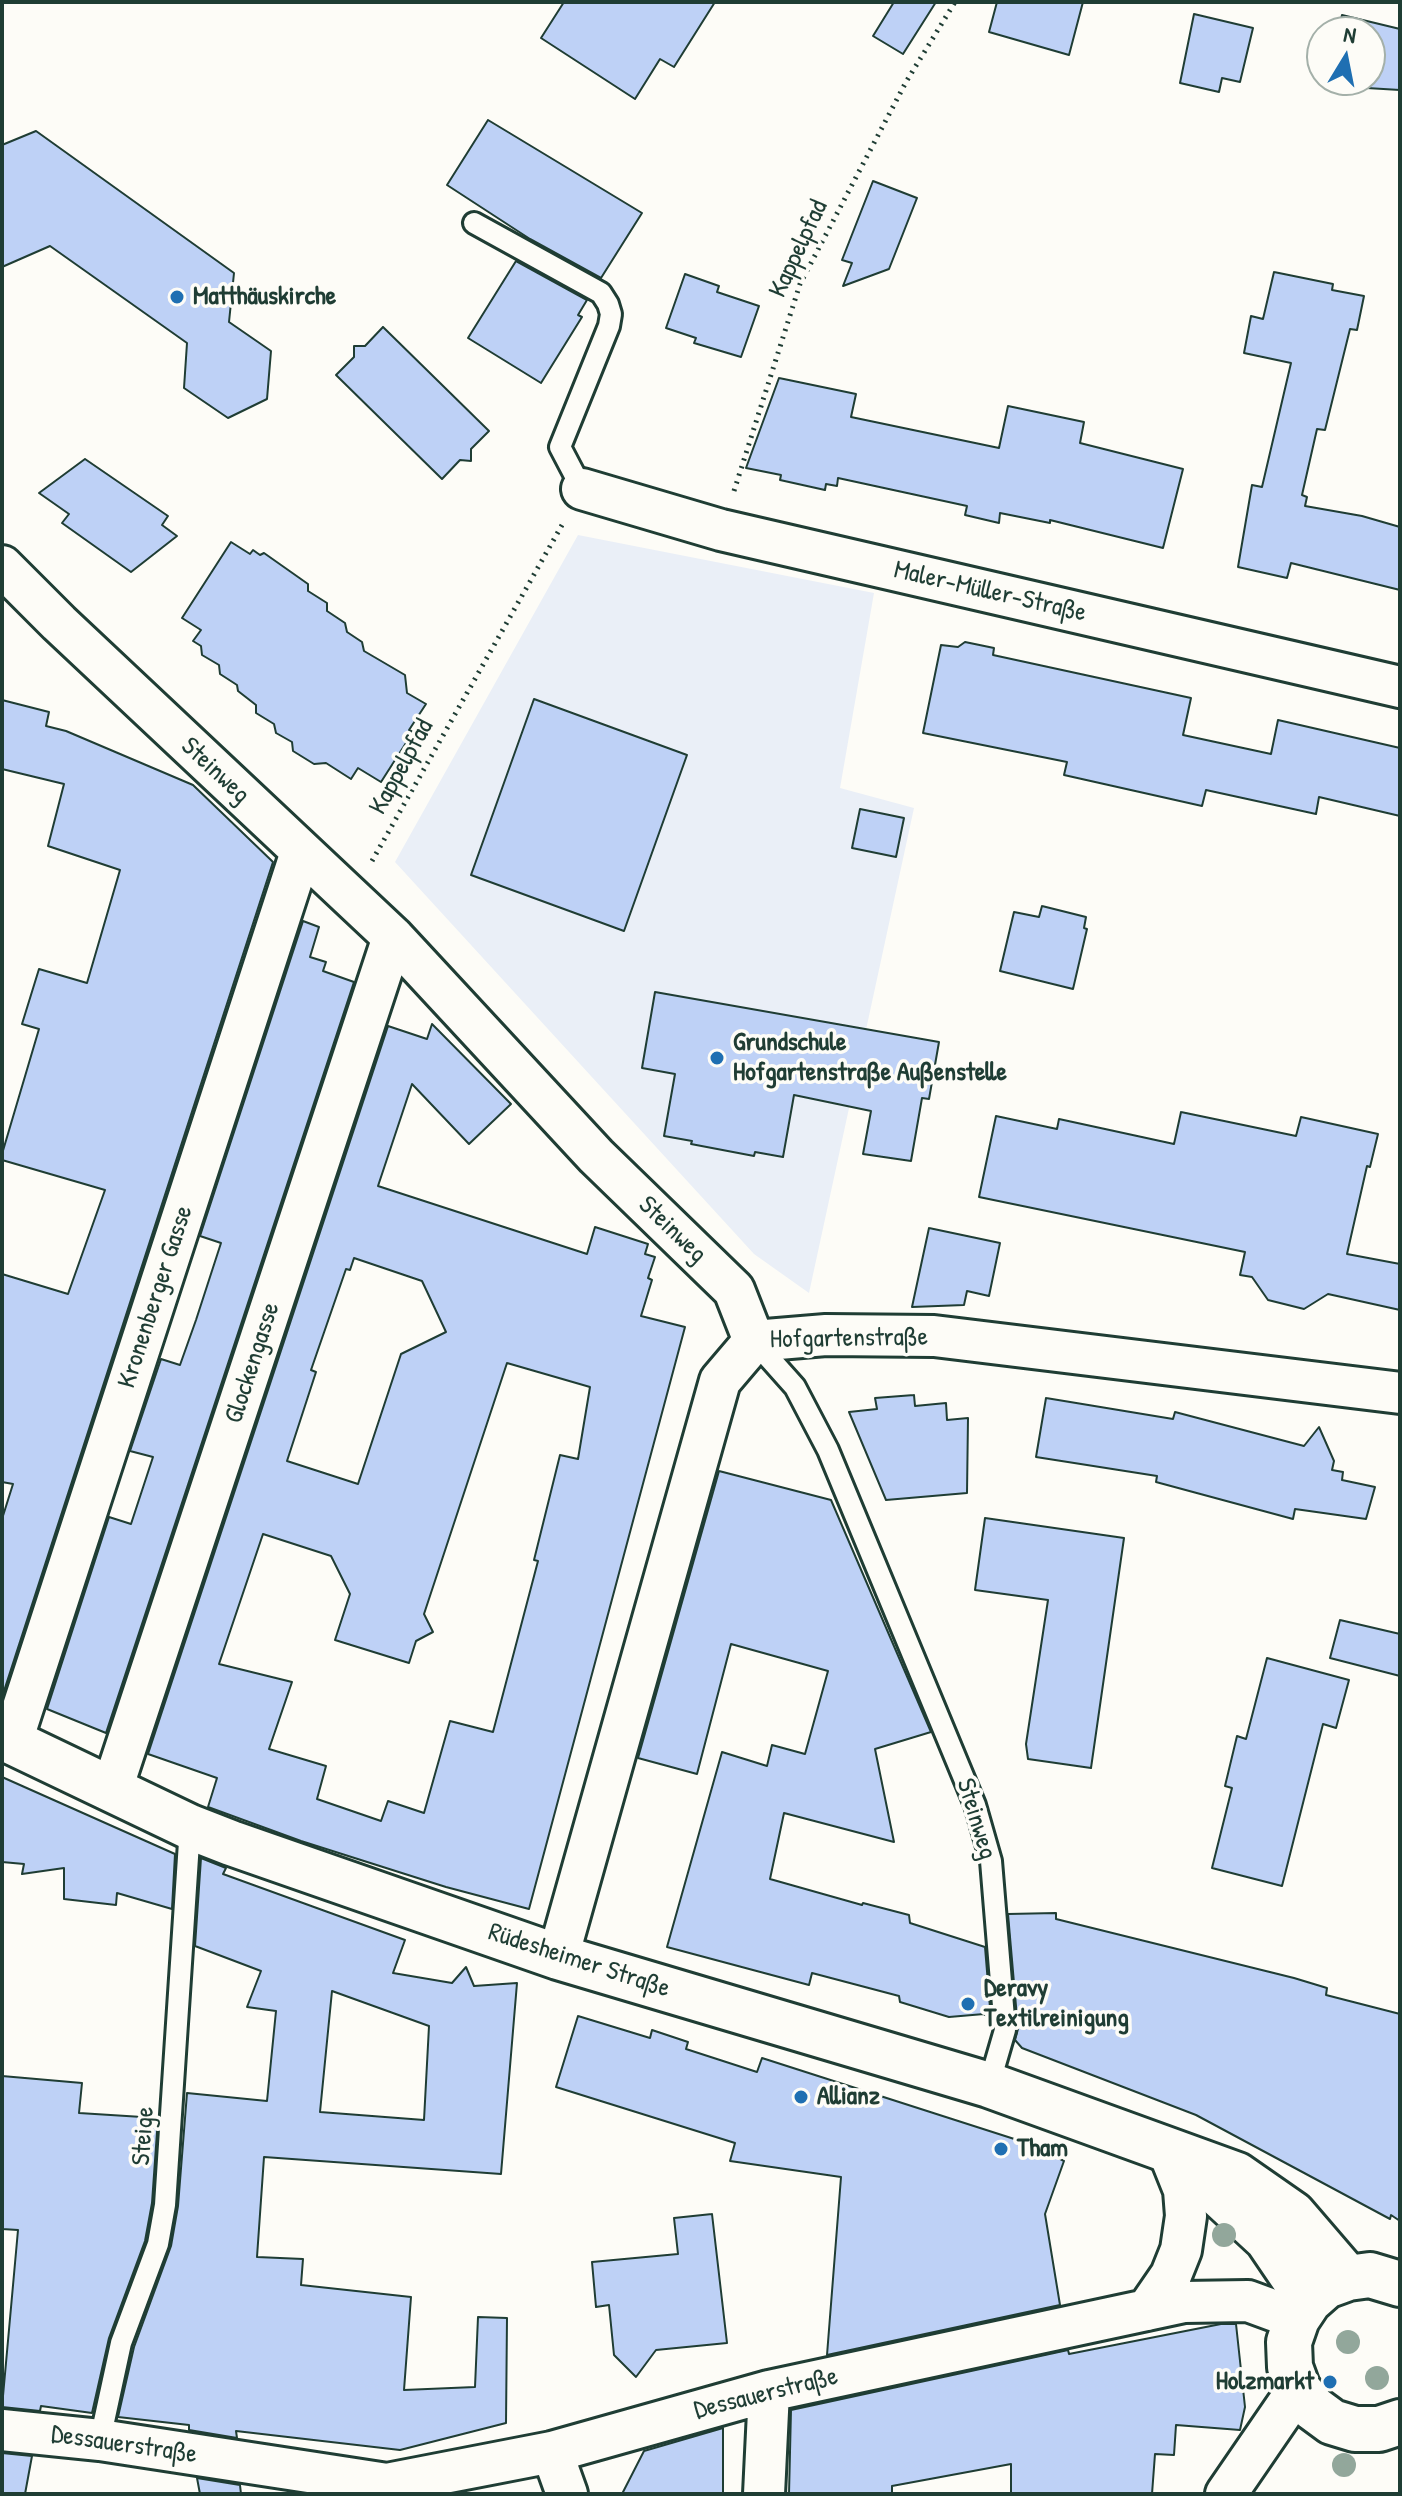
<!DOCTYPE html>
<html>
<head>
<meta charset="utf-8">
<style>
	body { margin:0 }
	#map { position:relative; width:1402px; height:2496px; overflow:hidden; background:#fdfcf7; font-family:"Patrick Hand",sans-serif }
	canvas { display:block }
	.frame { position:absolute; inset:0; border:4px solid #1f3d34; pointer-events:none }
	.north { position:absolute; left:1306px; top:16px; width:80px; height:80px; box-sizing:border-box; background:#fdfcf7; border:2px solid #a4b0a9; border-radius:50%; rotate:10deg; font-size:22px; font-weight:700; line-height:32px; text-align:center; color:#1f3d34 }
	.north::after { content:''; display:block; margin:auto; width:28px; height:36px; background:#1f6fb2; clip-path:polygon(50% 0,100% 100%,50% 72%,0 100%) }
</style>
</head>
<body>
<div id="map">
<canvas width="1402" height="2496"></canvas>
<div class="frame"></div>
<div class="north">N</div>
</div>
<script>
const c = document.querySelector('canvas').getContext('2d');
c.lineJoin = 'round';
function fillPath(path, color) {
  c.fillStyle = color;
  c.fill(path, 'evenodd');
}
function poly(rows) {
  const path = new Path2D();
  for (const r of rows) {
    path.moveTo(r[0], r[1]);
    for (let i = 2; i < r.length; i += 2) path.lineTo(r[i], r[i + 1]);
  }
  return path;
}
function trace(path, color, width, dash) {
  c.strokeStyle = color;
  c.lineWidth = width;
  c.lineCap = dash ? 'butt' : 'round';
  c.setLineDash(dash || []);
  c.stroke(path);
}
function write(font, color, halo, rows, align = 'center') {
  c.font = font + ' "Patrick Hand",sans-serif';
  c.lineWidth = 7;
  c.setLineDash([]);
  c.textBaseline = 'middle';
  c.strokeStyle = halo;
  c.fillStyle = color;
  for (const [text, x, y, turn = 0] of rows) {
    c.save();
    c.translate(x, y);
    c.rotate((+turn || 0) * Math.PI / 180);
    c.textAlign = isNaN(turn) ? turn : align;
    if (halo) c.strokeText(text, 0, 0);
    c.fillText(text, 0, 0);
    c.restore();
  }
}
fillPath(poly([
	[578,535,874,593,840,788,914,808,809,1293,754,1254,395,862]
]), '#eaeff7');
const building = poly([
	[564,2,715,2,674,67,660,59,635,99,541,38,564,2],
	[894,2,936,2,903,54,873,36,894,2],
	[997,2,1083,2,1069,55,989,32,997,2],
	[1194,14,1253,28,1240,82,1222,78,1219,92,1180,83,1194,14],
	[1342,15,1400,29,1400,90,1350,87,1350,82,1329,80,1370,80,1370,32,1338,32,1342,15],
	[488,120,642,213,601,278,530,239,447,185,488,120],
	[36,131,234,273,229,322,271,351,267,399,228,418,184,388,187,343,50,246,2,267,2,145,36,131],
	[873,181,917,198,889,269,843,286,852,263,842,260,873,181],
	[516,261,587,300,578,315,582,317,541,383,468,338,516,261],
	[1274,272,1333,284,1332,290,1364,296,1357,330,1350,329,1325,430,1317,429,1302,495,1307,497,1305,506,1362,516,1400,527,1400,590,1291,563,1287,578,1238,567,1252,485,1262,487,1291,363,1244,353,1251,316,1263,319,1274,272],
	[685,274,719,286,717,292,759,306,741,357,694,343,696,338,666,328,685,274],
	[383,327,489,431,471,449,471,461,460,460,442,479,336,375,354,357,354,346,365,346,383,327],
	[779,378,856,394,851,417,999,448,1008,406,1084,422,1080,443,1183,469,1163,548,1050,520,1050,523,1000,513,999,523,965,515,967,506,838,478,837,486,826,484,825,490,780,480,781,475,746,468,779,378],
	[85,459,168,516,162,525,177,536,131,572,62,523,69,514,39,493,85,459],
	[231,542,250,554,253,550,260,555,264,553,308,584,308,591,327,603,327,611,345,623,347,632,362,642,364,651,405,675,407,693,426,704,409,730,413,732,381,782,358,768,351,779,326,763,314,764,293,751,292,742,276,733,274,724,256,713,256,705,238,691,237,685,220,674,219,665,202,655,201,646,193,641,201,630,182,618,231,542],
	[965,642,994,648,993,655,1191,698,1183,735,1271,754,1278,720,1400,748,1400,816,1319,797,1316,814,1206,790,1202,806,1064,775,1067,762,923,733,941,645,958,647,965,642],
	[534,699,687,755,624,931,471,875,534,699],
	[2,700,49,712,46,726,66,731,193,785,273,862,4,1691,2,1690,2,1519,13,1484,2,1482,2,1274,68,1294,105,1190,2,1160,2,1154,39,1029,22,1024,39,969,87,983,120,870,48,846,64,784,2,769,2,700],
	[860,809,904,818,896,857,852,848,860,809],
	[1042,906,1086,917,1084,928,1087,929,1073,989,1000,971,1014,912,1039,917,1042,906],
	[303,921,319,927,310,957,326,962,323,971,354,982,106,1733,47,1709,109,1517,131,1524,153,1457,130,1451,161,1359,180,1365,196,1320,221,1243,200,1236,303,921],
	[655,992,939,1042,929,1099,922,1098,911,1161,863,1154,871,1111,794,1095,783,1157,755,1152,754,1156,691,1144,692,1141,664,1136,675,1074,642,1068,655,992],
	[432,1024,511,1104,469,1144,412,1084,378,1186,587,1254,595,1227,648,1244,645,1254,655,1257,648,1278,652,1280,641,1316,685,1327,529,1909,446,1887,301,1841,208,1807,217,1778,148,1754,388,1026,427,1039,432,1024],
	[354,1258,422,1281,446,1332,401,1354,358,1484,287,1461,316,1372,311,1370,346,1269,350,1270,354,1258],
	[507,1363,590,1387,578,1459,560,1455,534,1560,538,1561,493,1732,450,1721,424,1813,388,1801,381,1821,317,1799,326,1766,269,1749,292,1682,219,1664,263,1534,331,1556,350,1594,335,1640,409,1663,416,1641,433,1632,424,1614,507,1363],
	[1181,1112,1296,1136,1301,1117,1378,1134,1370,1167,1367,1166,1347,1254,1400,1264,1400,1310,1328,1294,1304,1309,1268,1300,1252,1277,1240,1275,1245,1252,979,1197,996,1116,1057,1129,1059,1119,1174,1144,1181,1112],
	[929,1228,1000,1243,989,1296,967,1291,964,1305,912,1307,929,1228],
	[914,1395,915,1406,946,1403,947,1420,968,1418,967,1493,886,1500,849,1412,877,1409,875,1398,914,1395],
	[1046,1398,1173,1419,1175,1412,1304,1446,1319,1427,1334,1461,1332,1470,1343,1472,1342,1480,1375,1487,1366,1519,1295,1509,1293,1519,1156,1482,1157,1476,1036,1457,1046,1398],
	[719,1471,831,1500,931,1732,875,1749,894,1842,784,1813,770,1879,862,1905,863,1903,909,1915,910,1923,985,1947,991,2020,984,2014,949,2017,900,2002,899,1996,812,1973,809,1985,667,1947,722,1752,767,1766,772,1745,805,1754,828,1671,731,1644,697,1774,638,1758,719,1471],
	[985,1518,1124,1538,1091,1768,1028,1759,1026,1744,1048,1600,975,1590,985,1518],
	[1340,1620,1400,1634,1400,1676,1330,1658,1340,1620],
	[1267,1658,1349,1680,1336,1728,1323,1724,1282,1886,1212,1868,1232,1788,1225,1786,1237,1736,1246,1739,1267,1658],
	[2,1777,175,1854,172,1909,117,1893,116,1905,64,1899,64,1868,22,1874,24,1864,2,1862,2,1777],
	[201,1858,226,1868,223,1874,405,1940,393,1973,452,1983,466,1967,474,1986,517,1983,501,2174,264,2157,257,2257,303,2259,301,2285,411,2297,404,2390,475,2387,478,2317,507,2318,506,2423,400,2450,236,2431,237,2438,189,2430,189,2425,118,2417,134,2347,171,2246,178,2206,187,2093,267,2101,276,2011,247,2007,261,1971,195,1946,201,1858],
	[332,1991,429,2026,424,2120,320,2112,332,1991],
	[1056,1913,1056,1919,1294,1978,1327,1988,1326,1995,1400,2014,1400,2221,1391,2215,1390,2219,1196,2115,1022,2048,1015,2040,1018,2029,1008,1914,1056,1913],
	[578,2016,650,2038,652,2030,688,2042,686,2049,757,2072,762,2058,1033,2145,1064,2161,1045,2214,1060,2305,827,2355,841,2177,730,2161,735,2143,556,2087,578,2016],
	[2,2076,82,2083,79,2113,158,2118,152,2203,145,2241,109,2338,92,2413,41,2406,40,2411,2,2407,18,2230,2,2229,2,2076],
	[712,2214,727,2343,656,2350,636,2377,614,2355,609,2305,596,2307,592,2262,678,2254,674,2218,712,2214],
	[1221,2324,1236,2324,1245,2407,1240,2430,1176,2425,1174,2455,1155,2454,1152,2494,1011,2494,1011,2464,892,2486,892,2494,789,2494,791,2410,1068,2350,1069,2354,1221,2324],
	[723,2428,723,2494,622,2494,644,2451,723,2428],
	[2,2453,32,2456,25,2494,2,2494,2,2453],
	[197,2478,240,2485,241,2494,200,2494,197,2478]
]);
fillPath(building, '#bed1f6');
trace(building, '#1f3d34', 2);
const service = poly([
	[474,223,601,293,608,304,611,314,609,326,560,447,582,489],
	[754,1341,795,1387,828,1450,975,1805,991,1861,1005,2030,989,2085],
	[100,2440,121,2343,158,2244,165,2205,190,1827]
]);
const minor = poly([
	[582,489,721,530,1400,687],
	[2,566,59,623,393,937,596,1156,734,1290,754,1341],
	[12,1741,301,852],
	[112,1789,393,937],
	[558,1957,720,1381,754,1341,826,1335,934,1336,1400,1393],
	[1147,2310,1171,2275,1181,2250,1186,2216,1184,2190,1168,2150],
	[2,2430,100,2440,387,2484,552,2452,769,2391,1184,2302,1248,2301,1297,2319],
	[552,2452,567,2494],
	[764,2494,769,2391],
	[1226,2494,1298,2389]
]);
const tertiary = poly([
	[2,1737,190,1827,231,1843,558,1957,989,2085,1237,2175,1293,2214,1348,2278],
	[1200,2177,1267,2239,1309,2301],
	[1400,2284,1370,2275,1348,2278,1326,2286,1309,2301,1297,2319,1289,2342,1290,2367,1298,2389,1313,2408,1332,2422,1355,2429,1379,2429,1400,2422]
]);
trace(service, '#1f3d34', 26);
trace(minor, '#1f3d34', 46);
trace(tertiary, '#1f3d34', 50);
trace(poly([
	[734,491,800,284,906,82,955,2],
	[372,861,562,525]
]), '#1f3d34', 5, [2, 6]);
trace(service, '#fdfcf7', 20);
trace(minor, '#fdfcf7', 40);
trace(tertiary, '#fdfcf7', 44);
c.fillStyle = '#92a79b';
for (const [x, y] of [
	[1224,2235],
	[1348,2342],
	[1377,2378],
	[1344,2465]
]) {
  c.beginPath();
  c.arc(x, y, 12, 0, 2 * Math.PI);
  c.fill();
}
for (const [x, y, r, color] of [
	[177,297,8,"#1f6fb2"],
	[717,1058,8,"#1f6fb2"],
	[968,2004,8,"#1f6fb2"],
	[801,2097,8,"#1f6fb2"],
	[1001,2149,8,"#1f6fb2"],
	[1330,2382,8,"#1f6fb2"]
]) {
  const dot = new Path2D();
  dot.arc(x, y, r, 0, 2 * Math.PI);
  c.fillStyle = color;
  c.fill(dot);
  trace(dot, '#fdfcf7', 3);
}
write('26px', '#1f3d34', '#fdfcf7', [
	["Kappelpfad",799,249,-65],
	["Maler-Müller-Straße",990,592,13],
	["Kappelpfad",402,767,-61],
	["Steinweg",215,771,43],
	["Steinweg",672,1230,44],
	["Kronenberger Gasse",156,1297,-72],
	["Hofgartenstraße",849,1339,-1],
	["Glockengasse",253,1363,-72],
	["Steinweg",976,1819,73],
	["Rüdesheimer Straße",579,1961,18],
	["Steige",144,2136,-86],
	["Dessauerstraße",766,2394,-14],
	["Dessauerstraße",124,2445,8]
]);
write('bold 26px', '#1f3d34', '#fdfcf7', [
	["Matthäuskirche",193,297],
	["Grundschule",733,1043],
	["Hofgartenstraße Außenstelle",733,1073],
	["Deravy",984,1989],
	["Textilreinigung",984,2019],
	["Allianz",817,2097],
	["Tham",1017,2149],
	["Holzmarkt",1314,2382,"right"]
], 'left');
</script>
</body>
</html>
